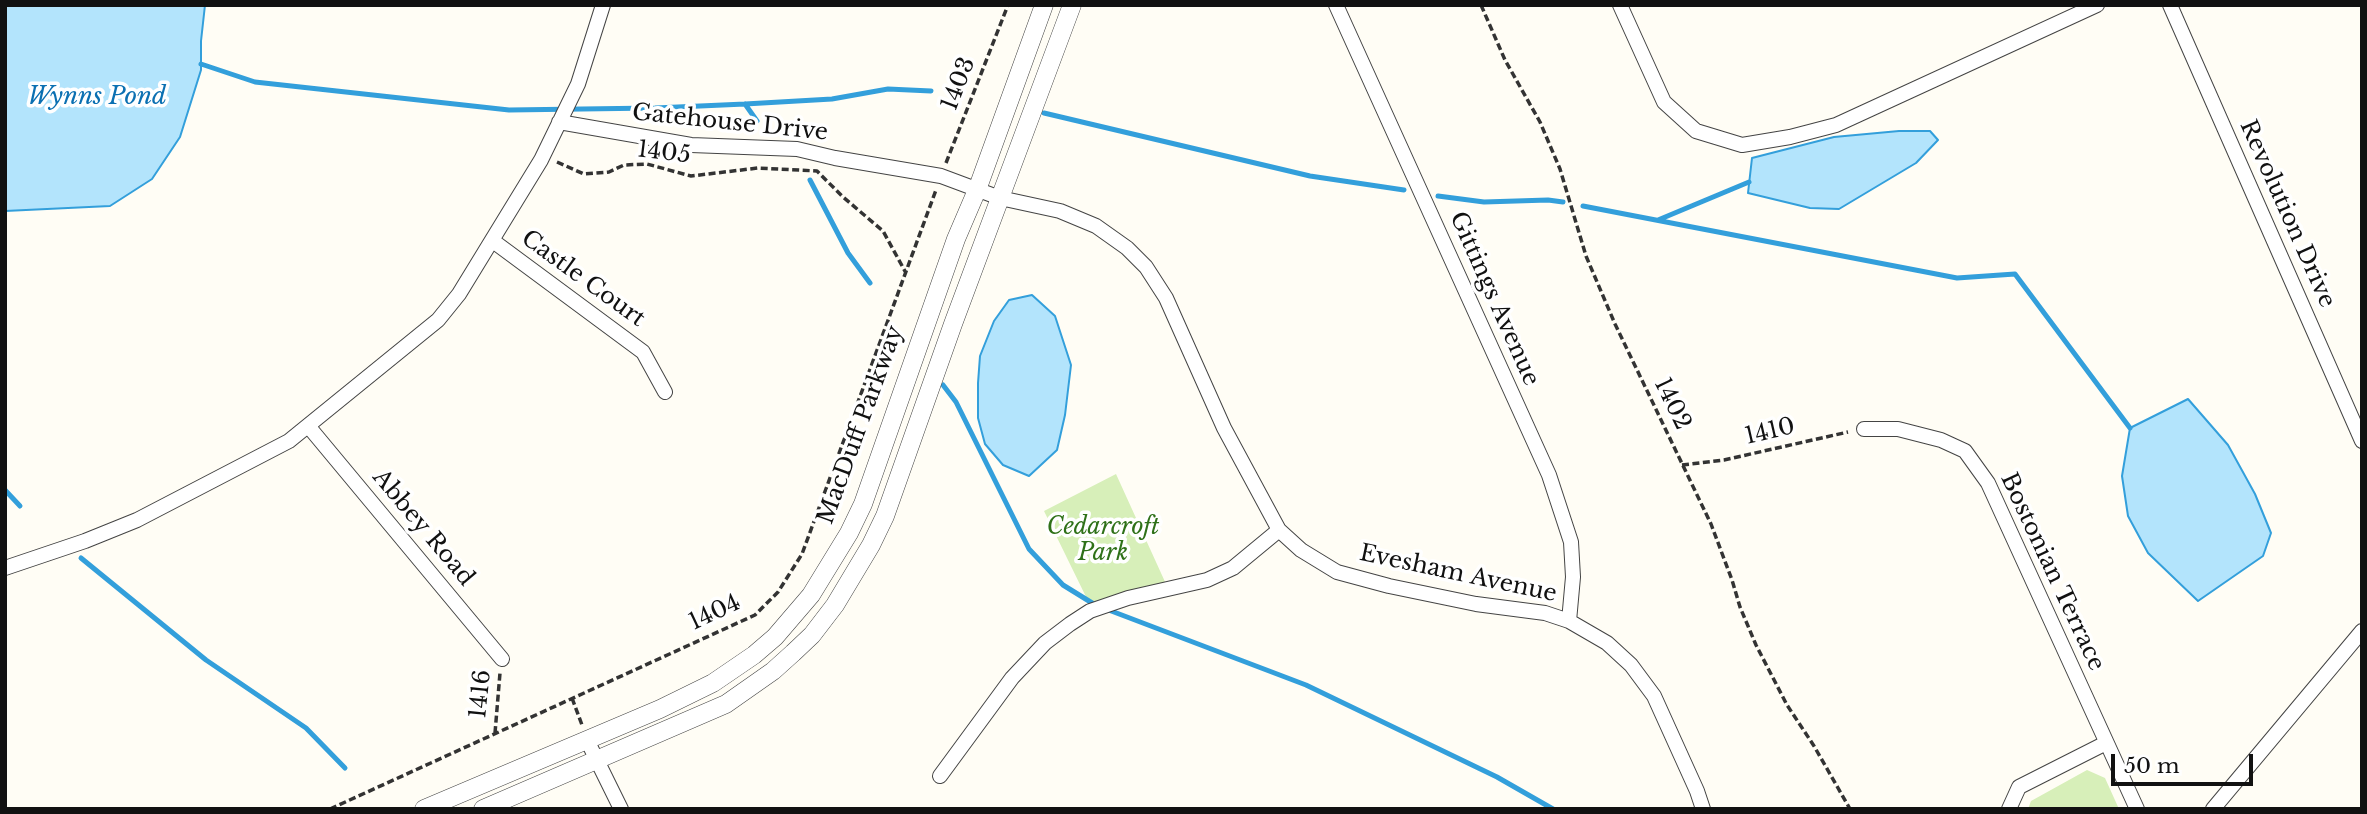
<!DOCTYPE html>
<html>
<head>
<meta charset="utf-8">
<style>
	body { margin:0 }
	#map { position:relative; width:2367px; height:814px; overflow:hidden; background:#fffdf5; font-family:"Libre Baskerville",serif }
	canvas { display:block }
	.frame { position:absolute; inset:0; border:7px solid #111; pointer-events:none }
	.scale { position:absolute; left:2111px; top:754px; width:142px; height:32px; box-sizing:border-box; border:4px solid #111; border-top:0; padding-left:9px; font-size:21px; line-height:24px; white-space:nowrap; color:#111; -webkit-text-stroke:5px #fff; paint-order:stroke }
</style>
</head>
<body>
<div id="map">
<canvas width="2367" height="814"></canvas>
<div class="frame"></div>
<div class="scale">50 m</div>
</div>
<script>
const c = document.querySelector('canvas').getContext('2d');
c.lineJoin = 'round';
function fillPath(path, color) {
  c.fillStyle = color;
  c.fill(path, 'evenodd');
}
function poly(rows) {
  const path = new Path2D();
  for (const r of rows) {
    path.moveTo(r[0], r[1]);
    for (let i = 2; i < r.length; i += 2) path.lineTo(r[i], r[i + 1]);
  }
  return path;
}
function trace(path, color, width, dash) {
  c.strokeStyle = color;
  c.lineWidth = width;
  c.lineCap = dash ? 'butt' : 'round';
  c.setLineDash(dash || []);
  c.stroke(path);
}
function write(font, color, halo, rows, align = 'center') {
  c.font = font + ' "Libre Baskerville",serif';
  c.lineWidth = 7;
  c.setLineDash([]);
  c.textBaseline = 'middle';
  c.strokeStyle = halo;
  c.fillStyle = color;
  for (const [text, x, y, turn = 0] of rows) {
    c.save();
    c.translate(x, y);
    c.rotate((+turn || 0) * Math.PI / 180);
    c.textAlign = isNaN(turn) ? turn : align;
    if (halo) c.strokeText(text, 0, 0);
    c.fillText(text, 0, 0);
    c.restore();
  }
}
fillPath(poly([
	[1116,474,1166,584,1090,605,1044,511],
	[2087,770,2105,778,2119,809,2028,809,2031,801]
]), '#d7efb9');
const water = poly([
	[5,5,205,5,201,41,201,70,180,137,152,179,110,206,5,211,5,5],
	[1899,131,1930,131,1938,140,1916,163,1839,209,1810,208,1748,193,1752,158,1834,137,1899,131],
	[1032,295,1055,316,1071,365,1065,415,1057,450,1029,476,1003,465,985,444,978,418,978,383,980,356,994,321,1009,300,1032,295],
	[2188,399,2228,445,2255,494,2271,533,2263,556,2198,601,2148,553,2128,516,2122,476,2130,428,2188,399]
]);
fillPath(water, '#b3e4fc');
trace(water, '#339fdb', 2);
trace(poly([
	[201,64,255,82,509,110,655,108,745,104,832,99,888,89,931,91],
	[745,104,757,121],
	[1044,113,1310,176,1404,190],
	[810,180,848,253,870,283],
	[1438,196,1484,202,1548,200,1563,202],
	[1583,206,1957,278,2015,274,2130,428],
	[1658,220,1749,182],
	[943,385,956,402,1029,549,1063,585,1097,606],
	[5,490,20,506],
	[81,558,206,660,306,728,345,768],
	[1106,609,1306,685,1497,777,1553,809]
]), '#339fdb', 5);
const minor = poly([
	[1336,5,1549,475,1571,542,1573,577,1569,621],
	[1620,5,1664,102,1696,131,1742,145,1790,137,1836,125,2097,5],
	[2170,5,2362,441],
	[559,122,691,145,797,149,835,158,941,176,1000,198,1060,211,1096,226,1127,248,1146,267,1166,298,1224,428,1279,530,1301,550,1337,572,1389,586,1476,604,1545,613,1569,621,1607,643,1631,665,1654,696,1697,791,1703,809],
	[493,241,643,352,665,392],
	[309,427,502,659],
	[1864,429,1898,429,1941,440,1965,451,1988,483,2137,809],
	[5,568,85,541,137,520,289,441,438,320,459,294,541,160,578,84,603,5],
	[587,740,621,809],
	[940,776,1012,678,1045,643,1070,624,1090,611,1128,598,1207,580,1233,568,1279,530],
	[2009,809,2019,787,2106,743],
	[2213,809,2362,631]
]);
const tertiary = poly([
	[424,809,660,709,713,683,754,655,775,637,811,595,849,533,863,504,956,239,977,190,1044,5],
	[483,809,726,704,773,671,793,653,812,635,835,605,871,545,885,516,953,324,1072,5]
]);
trace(minor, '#444', 16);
trace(tertiary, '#444', 19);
trace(poly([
	[1481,5,1505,60,1540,122,1560,169,1586,256,1615,324,1711,524,1732,580,1740,607,1756,645,1787,705,1814,746,1850,809],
	[557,162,584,174,609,172,624,165,647,164,691,176,758,168,817,171,843,197,883,231,906,273],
	[946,163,1008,5],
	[1682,465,1724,460,1848,432],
	[572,698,582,725],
	[495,733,500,673],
	[330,809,755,615,778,592,802,554,936,190]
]), '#333', 3.5, [7, 3.5]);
trace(minor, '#fff', 14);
trace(tertiary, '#fff', 18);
write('23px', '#111', '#fff', [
	["1403",959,84,-69],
	["Gatehouse Drive",730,123,6],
	["1405",664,153,7],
	["Revolution Drive",2287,214,66],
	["Castle Court",583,279,36],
	["Gittings Avenue",1494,299,66],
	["1402",1672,404,64],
	["MacDuff Parkway",861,425,-70],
	["1410",1770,432,-13],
	["Abbey Road",423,528,50],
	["Bostonian Terrace",2052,572,65],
	["Evesham Avenue",1458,574,12],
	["1404",715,613,-25],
	["1416",481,694,-84]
]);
write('italic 23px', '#2f7119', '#fff', [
	["Cedarcroft",1103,528],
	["Park",1103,554]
]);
write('italic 24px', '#0b70b2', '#fff', [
	["Wynns Pond",97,97]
]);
</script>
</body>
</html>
